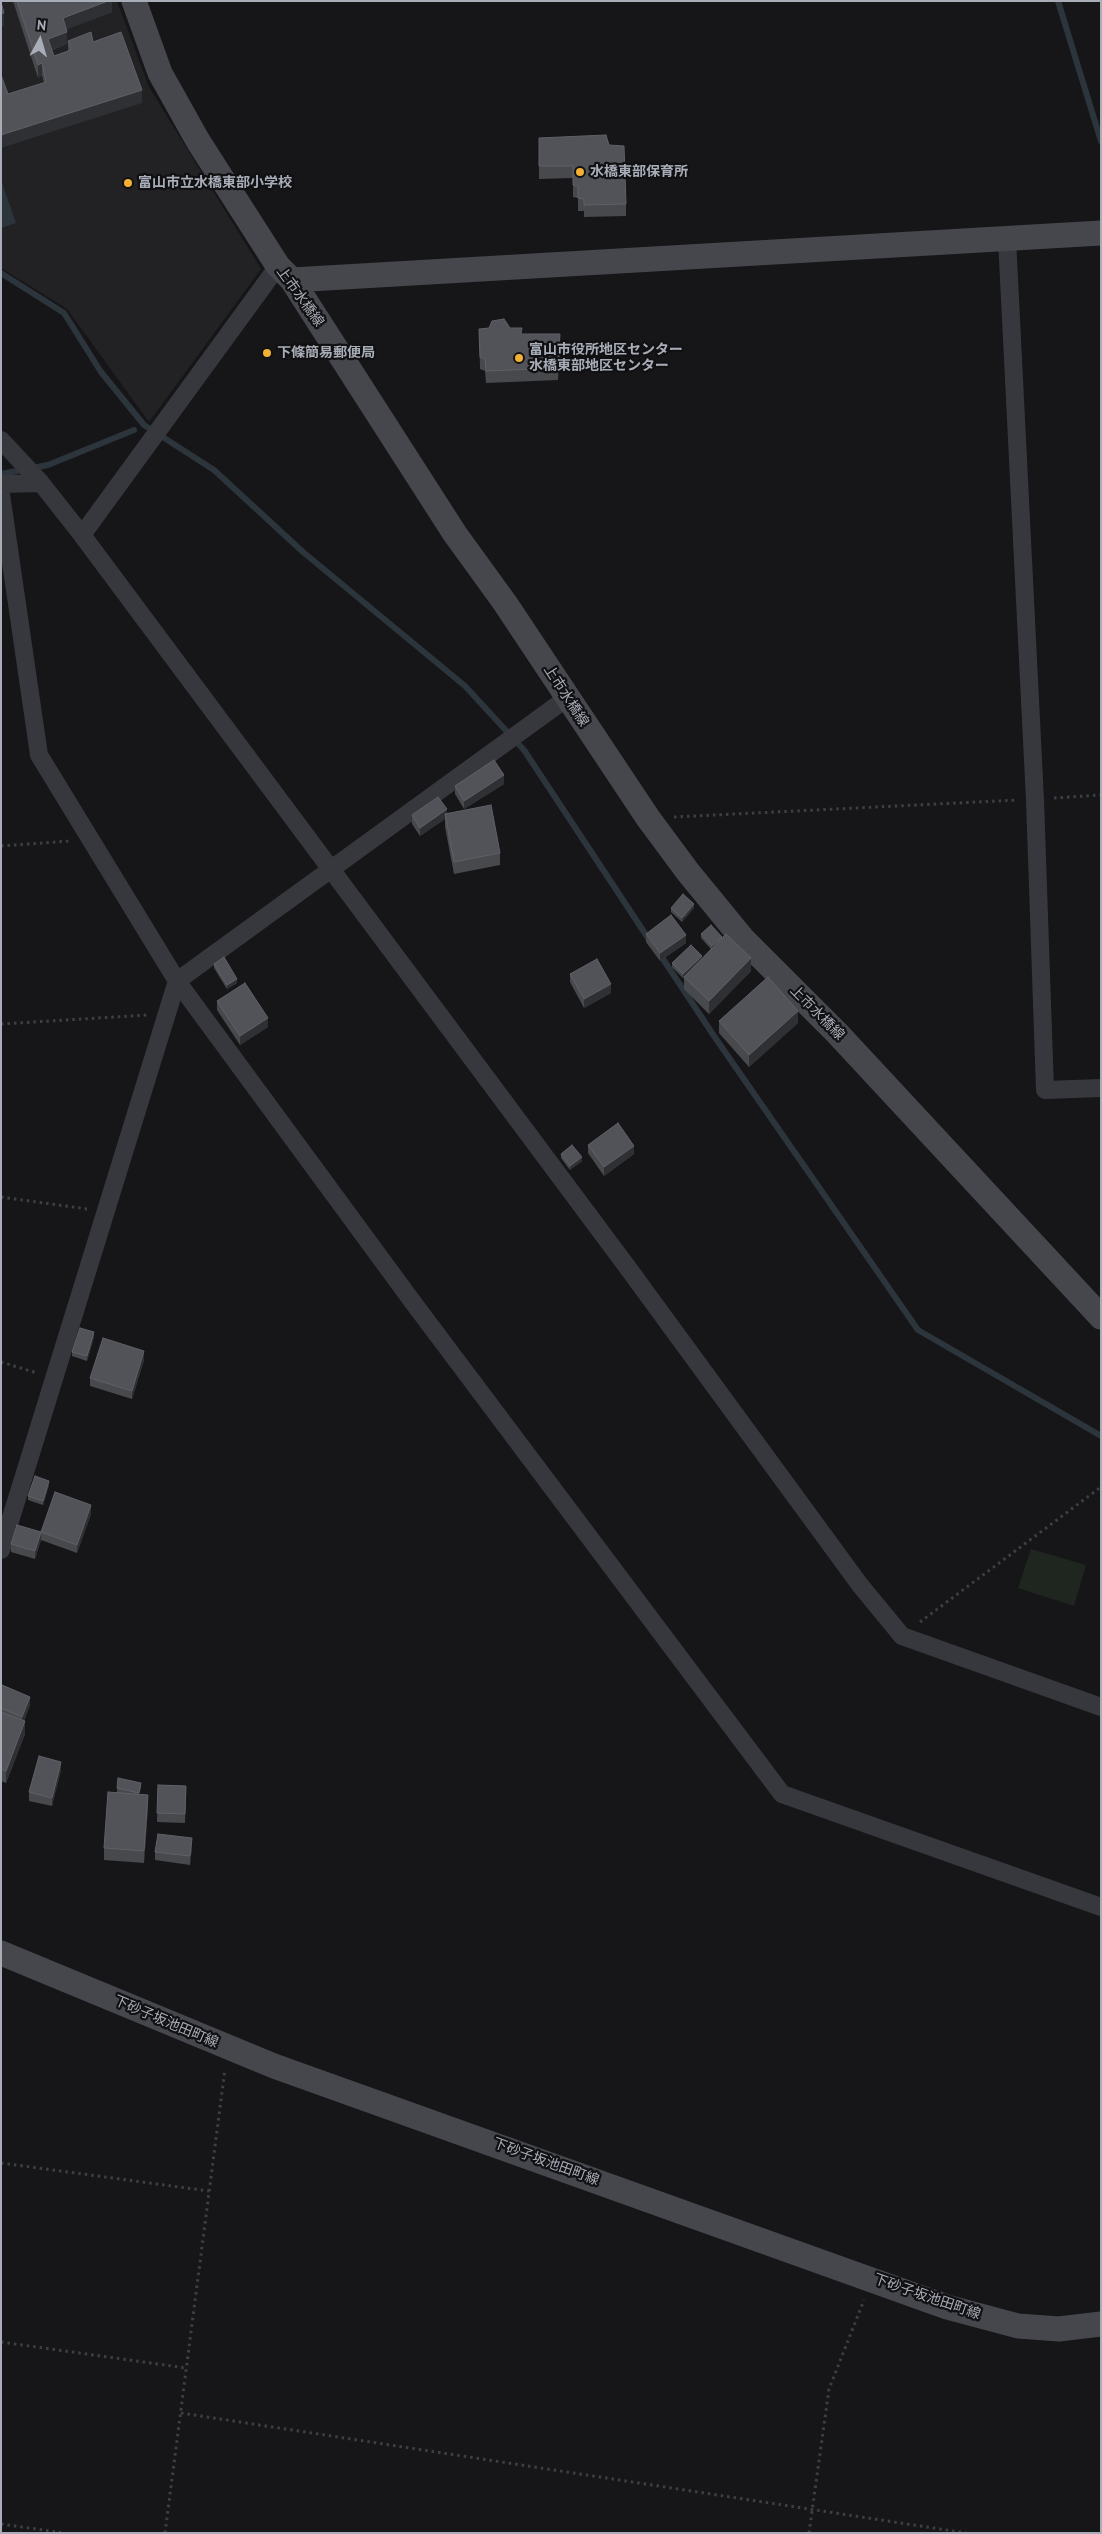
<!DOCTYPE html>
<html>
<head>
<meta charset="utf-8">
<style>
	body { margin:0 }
	#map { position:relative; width:1102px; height:2534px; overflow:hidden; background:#161618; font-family:"PT Sans",sans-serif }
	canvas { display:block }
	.frame { position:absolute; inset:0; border:2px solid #a8adb8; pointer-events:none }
	.north { position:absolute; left:15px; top:15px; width:50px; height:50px; -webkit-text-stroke:4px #111113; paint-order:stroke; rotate:6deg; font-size:14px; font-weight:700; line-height:20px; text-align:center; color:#a8adb8 }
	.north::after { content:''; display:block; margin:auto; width:18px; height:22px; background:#a8adb8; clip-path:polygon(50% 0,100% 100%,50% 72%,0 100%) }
</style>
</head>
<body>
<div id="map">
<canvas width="1102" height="2534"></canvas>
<div class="frame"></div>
<div class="north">N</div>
</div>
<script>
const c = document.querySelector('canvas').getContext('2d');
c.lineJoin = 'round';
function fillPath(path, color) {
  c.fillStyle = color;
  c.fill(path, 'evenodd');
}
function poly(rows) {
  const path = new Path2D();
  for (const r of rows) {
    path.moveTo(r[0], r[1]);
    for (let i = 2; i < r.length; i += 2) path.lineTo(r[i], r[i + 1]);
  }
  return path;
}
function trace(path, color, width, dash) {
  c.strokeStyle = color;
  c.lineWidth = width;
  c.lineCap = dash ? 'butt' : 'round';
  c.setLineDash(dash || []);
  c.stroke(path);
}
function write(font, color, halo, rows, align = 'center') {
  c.font = font + ' "PT Sans","Noto Sans JP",sans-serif';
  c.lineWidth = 4.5;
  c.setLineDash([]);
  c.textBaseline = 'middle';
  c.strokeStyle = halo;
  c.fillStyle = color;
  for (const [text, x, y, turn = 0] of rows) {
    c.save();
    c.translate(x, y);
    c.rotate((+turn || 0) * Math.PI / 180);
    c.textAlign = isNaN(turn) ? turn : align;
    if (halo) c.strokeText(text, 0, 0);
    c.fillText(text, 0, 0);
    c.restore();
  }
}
fillPath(poly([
	[1,1,117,1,149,87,261,269,149,422,67,309,1,268]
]), '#222225');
fillPath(poly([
	[1031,1549,1086,1565,1074,1606,1018,1588]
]), '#1e261f');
fillPath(poly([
	[1,180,16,223,1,228]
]), '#2c353c');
trace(poly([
	[1058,1,1101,141],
	[1,273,64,313,101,372,144,425,214,470,303,552,465,686,524,750,650,941],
	[1,474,48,465,134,430],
	[659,953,716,1039,918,1330,1101,1436]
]), '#2c353c', 6);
trace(poly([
	[1054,798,1101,795],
	[674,817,1018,800],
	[1,846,70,841],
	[1,1024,147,1015],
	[1,1197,87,1209],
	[1,1362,37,1373],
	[920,1622,1101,1487],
	[1,2163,209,2191],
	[1,2342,186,2368],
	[181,2413,966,2533],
	[1,2524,64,2533],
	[165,2533,225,2069],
	[809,2533,829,2389,864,2300]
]), '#3d3f44', 3, [2.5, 4]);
trace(poly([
	[1007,239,1035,800,1045,1090,1101,1088],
	[1,440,41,483,82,535,628,1268,860,1585,902,1636,1101,1707],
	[1,484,41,483],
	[1,494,39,755,177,981,412,1301,782,1794,1101,1907],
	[82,535,278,266],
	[1,1550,177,981,567,698]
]), '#37383d', 18);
trace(poly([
	[134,1,160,73,198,141,278,266,292,280,455,534,505,603,648,818,688,872,742,938,837,1033,1101,1317],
	[292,280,1101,233],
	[1,1953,274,2066,947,2307,1018,2326,1059,2329,1101,2324]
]), '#45474d', 25);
fillPath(poly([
	[13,1,112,1,112,12,66,29,67,44,52,50,54,56,68,51,68,41,93,42,142,103,8,94,44,83,42,75,38,78],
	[539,138,609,145,626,204,626,216,584,217,584,211,578,211,578,198,573,197,573,178,539,179],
	[510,328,522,334,560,347,558,380,486,383,485,371,480,369,479,329],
	[504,784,464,809,455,794,455,786],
	[447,814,500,853,500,865,454,874,445,827,445,819,420,836,412,824,412,815],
	[671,908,694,908,682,922,671,912],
	[646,934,686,943,660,961,646,942],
	[701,934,722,939,751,971,709,1014,684,989,684,978,683,978,672,967,672,963,702,959,711,949,701,938],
	[214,964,237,983,227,989,214,968],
	[570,974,611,993,584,1008,570,982],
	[217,1001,268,1027,240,1045,217,1010],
	[719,1021,798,1023,749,1067,719,1033],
	[588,1145,634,1154,604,1176,588,1153],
	[561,1154,582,1161,570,1170,561,1158],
	[94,1337,87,1361,72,1356,72,1352],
	[144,1360,132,1399,90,1386,90,1378],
	[49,1485,43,1505,28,1500,28,1496],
	[91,1514,77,1553,41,1540,35,1559,11,1552,11,1544,41,1532],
	[1,1687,30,1705,24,1721,25,1734,6,1783,1,1781],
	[61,1770,52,1806,29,1801,29,1792],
	[158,1785,186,1786,185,1823,157,1822],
	[141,1787,139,1794,148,1807,144,1863,104,1860,104,1848,117,1792,117,1788],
	[192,1847,190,1865,155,1860,155,1852]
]), '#47494d');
fillPath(poly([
	[108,1,112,1,112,12,63,31,63,18],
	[4,13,4,26,1,26,1,14],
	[67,32,67,44,48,51,48,39],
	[42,63,42,75,38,78,38,65],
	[142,90,142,103,1,148,1,135],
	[504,775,504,784,464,809,464,801],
	[447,809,447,818,445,814,445,819,420,836,420,828],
	[694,904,694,908,682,922,682,918],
	[686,935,686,943,660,961,660,953],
	[722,937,722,942,712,950,712,946],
	[702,956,702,960,683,978,683,974],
	[751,958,751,971,709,1014,709,1001],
	[237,979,237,983,227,989,227,985],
	[611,984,611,993,584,1008,584,999],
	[798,1011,798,1023,749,1067,749,1055],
	[268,1018,268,1027,240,1045,240,1036],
	[634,1146,634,1154,604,1176,604,1167],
	[582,1157,582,1161,570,1170,570,1166],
	[94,1332,94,1337,87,1361,87,1356],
	[144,1351,144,1360,132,1399,132,1391],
	[49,1481,49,1485,43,1505,43,1501],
	[91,1505,91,1514,77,1553,77,1545],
	[41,1532,41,1540,35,1559,35,1551],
	[30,1697,30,1705,22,1725,22,1717],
	[25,1721,25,1734,6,1783,6,1771],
	[61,1762,61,1770,52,1806,52,1798],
	[148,1795,148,1807,144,1863,144,1851],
	[192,1838,192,1847,190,1865,190,1856]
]), '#2f3033');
const building = poly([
	[17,1,108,1,63,18,67,32,48,39,54,56,71,50,68,41,91,32,93,42,121,32,142,90,1,135,1,75,8,94,46,82,42,63,38,65,17,1],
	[1,2,4,13,1,14,1,2],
	[606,135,609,145,624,146,626,204,584,205,584,199,578,198,578,186,573,185,573,166,539,166,539,138,606,135],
	[504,319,510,328,522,328,521,334,560,334,558,368,486,371,485,359,480,357,479,329,489,328,492,321,504,319],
	[494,760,504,775,464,801,455,786,494,760],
	[438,797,447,809,420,828,412,815,438,797],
	[491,805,500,853,454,862,445,814,491,805],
	[683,894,694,904,682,918,671,908,683,894],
	[671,915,686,935,660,953,646,934,671,915],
	[711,925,722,937,712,946,701,934,711,925],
	[726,934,751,958,709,1001,684,977,726,934],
	[691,945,702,956,683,974,672,963,691,945],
	[224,957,237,979,227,985,214,964,224,957],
	[597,959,611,984,584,999,570,974,597,959],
	[768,977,798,1011,749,1055,719,1021,768,977],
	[245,983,268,1018,240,1036,217,1001,245,983],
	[618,1123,634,1146,604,1167,588,1145,618,1123],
	[572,1145,582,1157,570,1166,561,1154,572,1145],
	[80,1328,94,1332,87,1356,72,1352,80,1328],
	[103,1338,144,1351,132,1391,90,1378,103,1338],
	[35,1476,49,1481,43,1501,28,1496,35,1476],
	[55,1492,91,1505,77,1545,41,1532,55,1492],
	[17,1525,41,1532,35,1551,11,1544,17,1525],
	[2,1685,30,1697,22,1717,1,1708,1,1687,2,1685],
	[1,1712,25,1721,6,1771,1,1769,1,1712],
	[39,1756,61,1762,52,1798,29,1792,39,1756],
	[118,1778,141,1783,139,1793,117,1788,118,1778],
	[158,1785,186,1786,185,1814,157,1813,158,1785],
	[108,1792,148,1795,144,1851,104,1848,108,1792],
	[158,1834,192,1838,190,1856,155,1852,158,1834]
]);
fillPath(building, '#525359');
trace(building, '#5f6168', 1);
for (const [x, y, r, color] of [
	[580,172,5,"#f2b134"],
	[128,183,5,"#f2b134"],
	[267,353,5,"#f2b134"],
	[519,358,5,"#f2b134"]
]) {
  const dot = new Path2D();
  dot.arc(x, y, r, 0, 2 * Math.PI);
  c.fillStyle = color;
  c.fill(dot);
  trace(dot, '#111113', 2);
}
write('bold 14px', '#a8adb8', '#111113', [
	["水橋東部保育所",590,172],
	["富山市立水橋東部小学校",138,183],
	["富山市役所地区センター",529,350],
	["水橋東部地区センター",529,366],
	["下條簡易郵便局",277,353]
], 'left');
write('14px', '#a8adb8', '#111113', [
	["上市水橋線",300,297,54],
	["上市水橋線",566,696,57],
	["上市水橋線",817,1013,45],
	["下砂子坂池田町線",166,2022,23],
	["下砂子坂池田町線",546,2162,20],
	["下砂子坂池田町線",927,2297,19]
]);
</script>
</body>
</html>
